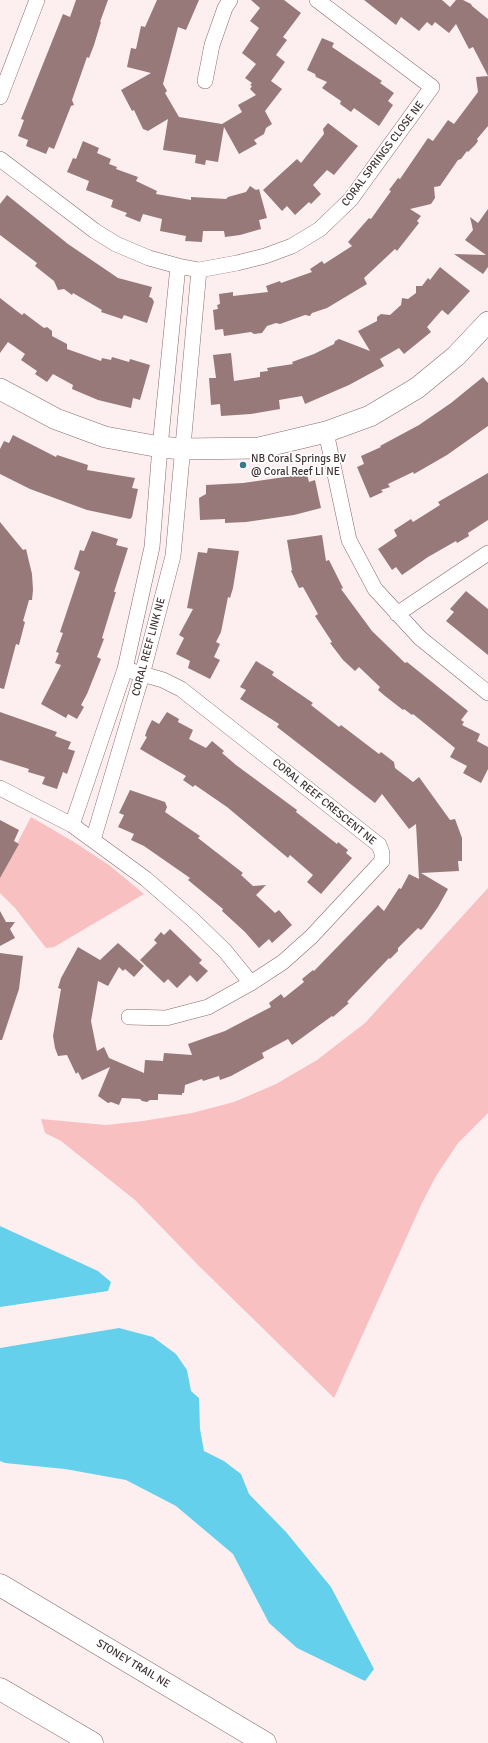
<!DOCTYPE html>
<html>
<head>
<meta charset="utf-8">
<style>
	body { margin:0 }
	canvas { display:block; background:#fdeff0 }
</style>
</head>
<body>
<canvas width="488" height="1743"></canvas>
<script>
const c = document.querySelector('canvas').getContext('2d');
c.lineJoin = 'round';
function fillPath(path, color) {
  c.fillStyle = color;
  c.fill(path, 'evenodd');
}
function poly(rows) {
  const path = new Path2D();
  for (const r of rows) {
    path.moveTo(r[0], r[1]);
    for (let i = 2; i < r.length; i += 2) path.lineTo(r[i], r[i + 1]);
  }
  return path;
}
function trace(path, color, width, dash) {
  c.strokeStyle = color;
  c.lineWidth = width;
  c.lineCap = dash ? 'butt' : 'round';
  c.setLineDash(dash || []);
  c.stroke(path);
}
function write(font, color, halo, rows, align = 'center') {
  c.font = font + ' Signika,sans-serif';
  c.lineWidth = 3.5;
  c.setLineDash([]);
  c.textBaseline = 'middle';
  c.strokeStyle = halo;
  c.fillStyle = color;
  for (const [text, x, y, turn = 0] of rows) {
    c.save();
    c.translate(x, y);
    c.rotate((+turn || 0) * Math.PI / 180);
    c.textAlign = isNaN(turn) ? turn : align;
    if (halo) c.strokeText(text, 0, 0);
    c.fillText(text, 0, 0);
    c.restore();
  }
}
fillPath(poly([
	[31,817,74,842,109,865,144,894,54,947,46,948,15,908,0,893,0,876],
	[488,888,488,1113,458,1143,436,1176,422,1203,334,1398,199,1266,135,1200,61,1141,45,1133,41,1119,106,1125,143,1121,192,1113,234,1102,276,1084,317,1060,365,1023]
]), '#f9c0c2');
fillPath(poly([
	[0,1226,98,1271,111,1282,108,1291,0,1307],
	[119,1328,153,1337,176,1354,187,1370,191,1391,199,1398,200,1429,204,1451,224,1461,241,1474,249,1494,286,1532,331,1587,374,1669,365,1681,297,1648,269,1623,233,1554,176,1506,126,1480,65,1469,5,1463,0,1461,0,1348]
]), '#65d0eb');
fillPath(poly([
	[76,0,108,0,100,22,101,22,94,45,89,58,87,57,72,100,74,105,71,106,54,149,49,147,46,154,26,146,28,140,18,136,24,120,21,119,63,14,70,17],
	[157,0,199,0,186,30,178,27,163,84,167,91,165,93,179,117,222,124,242,112,238,105,256,95,250,89,252,86,250,85,252,83,245,78,256,64,242,53,259,28,250,21,260,8,251,0,284,0,301,13,283,37,287,40,276,55,285,62,271,81,282,89,265,111,272,124,266,128,264,134,254,140,257,144,239,154,224,127,218,162,206,160,205,165,195,163,196,155,163,150,168,119,148,131,143,129,134,110,132,111,121,90,151,73,127,67,131,48,136,49,141,26,145,27],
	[364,0,442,0,450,7,456,0,463,0,471,4,472,6,488,19,488,126,477,139,478,141,475,145,468,152,467,151,461,159,458,160,440,186,434,187,435,198,431,204,410,209,421,216,417,221,419,223,397,251,395,249,364,278,367,284,327,308,312,313,310,316,305,315,280,324,276,323,267,326,262,333,254,334,251,332,224,336,223,329,215,330,213,310,218,309,217,305,220,304,219,294,233,292,233,296,268,292,266,286,280,281,281,283,312,272,310,269,322,261,324,264,352,246,348,242,369,218,371,219,391,191,389,190,398,178,400,179,428,138,433,141,448,120,454,124,478,92,476,77,488,76,473,47,469,49,456,24,449,33,435,22,432,26,427,22,419,31,401,17,396,25],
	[322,38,334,43,332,47,382,81,380,83,394,93,388,101,393,105,379,126,354,108,351,112,340,104,341,101,322,88,327,82,316,77,315,74,307,70],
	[328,123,358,146,334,175,327,170,313,185,321,194,311,204,309,202,295,215,287,206,282,211,263,190,297,159,301,163,324,134,323,129],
	[83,141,99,148,97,153,111,159,109,164,117,167,116,169,138,177,136,181,157,191,156,194,191,200,191,197,226,199,228,197,246,192,250,186,256,190,259,189,267,218,259,220,261,229,240,235,225,237,224,231,203,231,202,242,185,241,186,236,160,231,162,219,143,214,140,222,125,216,127,213,111,207,113,200,86,190,89,181,67,172,73,158,76,159],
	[7,195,68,244,118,278,152,287,149,297,152,298,154,302,147,323,124,315,122,319,101,312,102,310,73,293,72,295,64,289,58,290,54,281,35,266,37,263,0,235,0,204],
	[488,209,488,267,483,274,454,254,486,255,465,240,473,230,470,217,478,223],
	[440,267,470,291,448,315,442,310,427,327,431,332,404,354,399,348,380,359,384,366,349,385,305,404,302,396,279,400,280,409,251,414,221,416,220,404,211,405,209,378,216,378,213,355,231,353,234,381,260,377,260,372,268,371,267,368,293,364,292,362,314,354,334,344,335,341,339,339,370,351,358,331,377,321,377,317,381,314,390,315,401,305,402,298,408,299,416,293,416,286,422,286,428,278,430,280],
	[0,298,22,315,24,313,44,328,47,327,52,331,52,336,67,344,67,349,101,361,102,358,111,360,112,357,129,362,130,359,150,365,140,400,133,398,131,408,98,400,72,389,73,385,53,374,47,382,35,374,37,371,21,360,25,354,8,342,0,353],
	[483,377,488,383,488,426,447,455,414,474,413,472,388,484,390,487,381,490,383,492,370,498,357,467,364,464,361,456,381,447,380,446,419,425,451,403],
	[13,435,56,457,57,455,88,465,87,470,135,478,132,488,138,489,132,517,130,519,87,510,30,489,0,474,0,449,4,441,9,443],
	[306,470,309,482,315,480,321,508,294,515,246,522,225,523,225,519,200,520,199,498,206,494,206,485,243,483,292,476,292,474],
	[488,473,488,520,468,533,469,536,457,543,456,541,428,557,402,575,396,567,392,570,378,549,397,536,394,530,411,519,413,522,440,505,438,502],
	[0,522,23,550,26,549,32,574,33,590,32,600,29,600,23,621,25,622,19,645,16,644,4,689,0,688],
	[92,531,118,539,116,545,128,548,114,592,116,592,102,638,104,639,97,657,101,659,87,694,81,705,84,707,77,719,68,714,66,718,41,704,61,665,55,663,59,653,56,652,63,633,60,632,80,572,74,569,80,550,84,551],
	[322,535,326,561,329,560,343,588,341,589,372,631,405,663,407,662,468,711,461,720,464,722,462,725,480,734,477,741,488,747,488,769,481,783,463,773,467,766,450,757,455,748,413,714,412,715,404,709,403,710,385,696,378,690,380,687,359,667,355,671,343,660,330,643,332,642,315,616,318,614,303,587,299,588,291,571,292,570,287,540],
	[208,548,239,551,233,588,230,598,228,597,221,632,216,642,220,644,214,657,220,660,210,679,188,668,190,661,176,654,184,638,179,635,193,609,187,608,198,552,207,553],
	[466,591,488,609,488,655,446,621,454,612,450,609],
	[256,661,274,672,272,675,313,703,311,705,339,727,341,725,379,754,381,752,394,762,395,768,413,782,419,777,450,820,455,819,462,838,462,861,458,861,459,871,421,873,448,889,438,907,424,927,421,930,418,928,398,948,398,951,390,959,389,958,347,1002,349,1003,333,1017,332,1016,292,1045,288,1039,262,1053,264,1058,231,1076,220,1080,219,1076,203,1081,202,1079,185,1085,184,1093,182,1093,182,1095,158,1094,158,1100,150,1100,147,1102,142,1101,140,1099,122,1098,119,1105,111,1102,108,1103,98,1096,110,1067,82,1080,78,1072,76,1074,67,1055,58,1056,55,1048,53,1036,61,989,58,988,61,978,78,947,100,960,118,943,144,966,134,977,125,969,123,971,119,967,108,986,98,981,91,1021,97,1051,104,1047,109,1058,144,1073,145,1060,163,1061,164,1053,192,1055,188,1044,225,1031,244,1021,271,1007,269,1003,281,994,284,998,304,982,302,979,313,970,314,971,378,905,384,911,399,888,401,889,409,874,419,879,416,824,409,829,382,794,375,803,277,727,279,724,240,699,246,690,240,687],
	[0,712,57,732,55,736,71,742,68,749,75,751,67,774,63,772,57,789,42,784,45,777,28,772,29,769,0,760],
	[167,712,179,719,178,722,193,730,189,739,206,748,212,741,224,751,222,753,236,765,297,810,296,812,337,844,338,842,348,850,346,853,352,858,321,894,307,882,313,875,290,855,288,858,227,807,195,785,193,787,183,780,186,776,140,749,147,737,145,736,147,730,152,720,159,724],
	[130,790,165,802,167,807,165,812,200,836,198,838,243,873,241,875,253,886,266,885,256,895,275,913,279,910,292,925,272,943,269,939,259,948,245,932,222,911,223,909,188,880,190,878,144,846,131,840,134,834,118,827,124,815,119,813],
	[0,820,19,830,14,841,19,844,0,878],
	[0,911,6,922,15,922,10,929,15,938,0,946],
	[170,929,202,960,199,963,208,971,197,982,190,975,177,988,168,979,164,983,140,960,157,943,154,940,161,932,164,935],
	[0,953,23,956,19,989,2,1040,0,1040]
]), '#97797a');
const street = poly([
	[205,81,212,45,225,8,230,0],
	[0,97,37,0],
	[0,159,95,231,116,244,149,258,178,266,199,270,237,263,265,256,292,246,320,229,351,199,432,87,317,0],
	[326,432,349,540,375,589,420,638,488,693],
	[397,614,488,553],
	[125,669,163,680,181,689,379,845,382,853,382,861,311,937,283,962,251,983,208,1007,166,1018,129,1017],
	[0,788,72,825,146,879,193,920,225,951,251,983],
	[72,825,125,669,152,547,160,447,178,266],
	[93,840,142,675,173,556,199,270]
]);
const secondary = poly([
	[0,389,56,419,105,437,160,447,183,449,259,448,326,432,370,416,417,388,456,356,488,322]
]);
const highway = poly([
	[0,1585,265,1743],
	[0,1689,92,1743]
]);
trace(street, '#886b6c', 16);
trace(secondary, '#886b6c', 22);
trace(highway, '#886b6c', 23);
trace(street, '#fff', 15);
trace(secondary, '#fff', 21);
trace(highway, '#fff', 22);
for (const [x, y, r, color] of [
	[243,465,4,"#36798a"]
]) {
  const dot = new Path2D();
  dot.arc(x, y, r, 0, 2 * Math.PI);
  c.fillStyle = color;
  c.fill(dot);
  trace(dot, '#fff', 1.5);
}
write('11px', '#3f3233', '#fff', [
	["CORAL SPRINGS CLOSE NE",383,154,-53],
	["CORAL REEF LINK NE",149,647,-75],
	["CORAL REEF CRESCENT NE",324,802,39],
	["STONEY TRAIL NE",133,1664,31]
]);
write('11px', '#3f3233', '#fff', [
	["NB Coral Springs BV",251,459],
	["@ Coral Reef LI NE",251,472]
], 'left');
</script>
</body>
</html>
